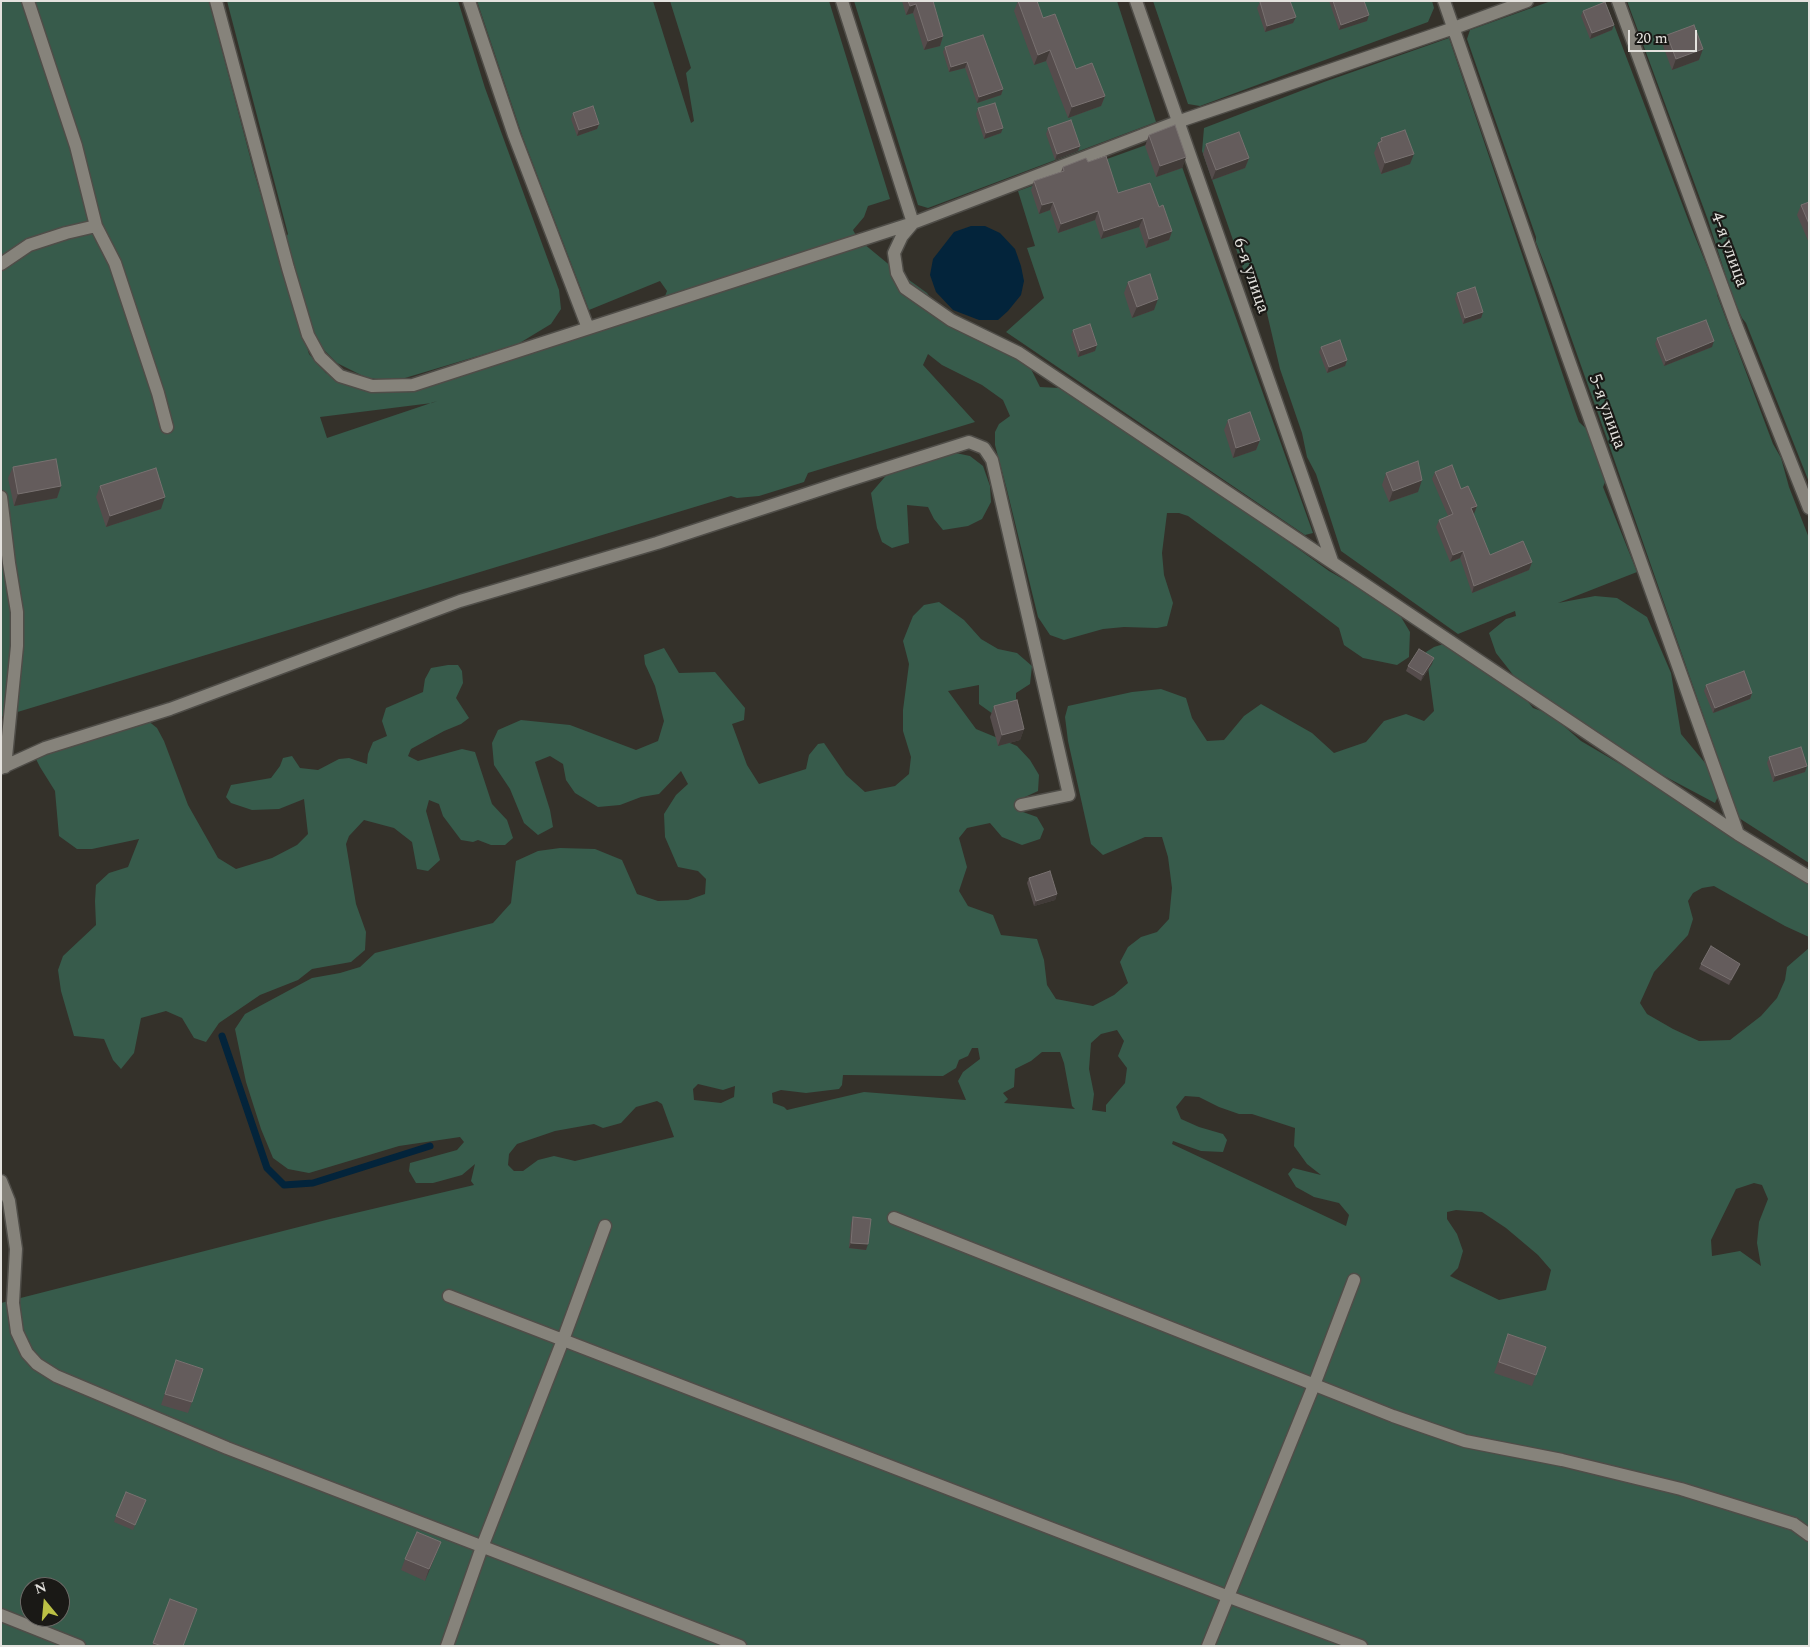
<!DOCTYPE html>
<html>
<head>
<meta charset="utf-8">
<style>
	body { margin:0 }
	#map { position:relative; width:1810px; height:1647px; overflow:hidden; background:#34312a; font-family:Spectral,serif }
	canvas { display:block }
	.frame { position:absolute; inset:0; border:2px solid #e4e2de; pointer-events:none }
	.north { position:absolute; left:20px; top:1577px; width:50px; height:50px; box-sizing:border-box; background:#1a1916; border:1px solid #6b6966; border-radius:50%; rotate:343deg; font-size:14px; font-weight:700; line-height:20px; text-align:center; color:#e4e2de }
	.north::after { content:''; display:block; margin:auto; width:18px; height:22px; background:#bbc045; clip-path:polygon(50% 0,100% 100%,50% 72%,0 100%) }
	.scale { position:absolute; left:1628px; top:30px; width:69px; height:22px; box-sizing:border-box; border:2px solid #e4e2de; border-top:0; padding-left:6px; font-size:15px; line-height:18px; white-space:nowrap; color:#e4e2de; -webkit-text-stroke:4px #1a1916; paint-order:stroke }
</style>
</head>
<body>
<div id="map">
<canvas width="1810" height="1647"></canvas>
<div class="frame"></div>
<div class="north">N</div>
<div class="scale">20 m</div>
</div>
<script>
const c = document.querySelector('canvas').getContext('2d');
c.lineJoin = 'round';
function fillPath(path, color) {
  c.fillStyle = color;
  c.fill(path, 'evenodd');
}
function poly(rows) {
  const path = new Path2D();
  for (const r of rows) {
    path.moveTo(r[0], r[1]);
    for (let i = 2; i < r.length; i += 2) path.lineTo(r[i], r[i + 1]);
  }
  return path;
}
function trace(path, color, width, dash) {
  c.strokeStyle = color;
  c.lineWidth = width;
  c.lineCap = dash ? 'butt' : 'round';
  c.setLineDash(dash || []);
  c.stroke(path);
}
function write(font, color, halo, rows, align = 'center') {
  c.font = font + ' Spectral,serif';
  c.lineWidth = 4.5;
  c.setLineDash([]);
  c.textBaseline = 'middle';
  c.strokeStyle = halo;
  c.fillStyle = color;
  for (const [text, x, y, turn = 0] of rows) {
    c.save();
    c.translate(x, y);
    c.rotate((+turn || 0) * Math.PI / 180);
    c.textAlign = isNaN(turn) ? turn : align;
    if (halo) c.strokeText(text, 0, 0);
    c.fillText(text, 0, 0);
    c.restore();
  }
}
fillPath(poly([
	[1,1,209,1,254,172,309,354,326,373,351,384,411,389,660,309,667,291,660,281,589,310,523,138,477,1,653,1,691,123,694,121,686,73,691,68,670,1,829,1,890,199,868,206,864,217,853,230,858,239,898,272,927,293,945,317,961,332,982,331,1018,358,1031,369,1040,387,1059,388,1194,474,1329,571,1373,596,1401,617,1410,632,1409,657,1397,665,1363,658,1344,645,1339,628,1257,566,1188,516,1179,513,1167,513,1162,553,1164,575,1173,603,1167,626,1157,628,1124,627,1103,629,1064,640,1050,635,1038,617,1007,490,995,445,995,432,999,424,1010,416,1003,400,982,385,942,365,928,354,923,365,975,422,808,473,804,482,759,496,737,498,731,496,1,717],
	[437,401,327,438,320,417,432,403],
	[227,1,458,1,485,88,559,290,561,309,551,324,518,344,395,381,367,378,337,363,319,345,303,310,289,257,286,237,288,234],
	[854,1,1117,1,1156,122,928,208,918,205],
	[1153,1,1432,1,1434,8,1428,22,1200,106,1188,104],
	[1551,1,1605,1,1689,222,1717,291,1717,295,1773,444,1781,458,1789,487,1809,538,1809,863,1739,818,1607,439,1550,278,1536,242,1536,237,1467,39,1470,30],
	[1627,1,1809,1,1809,482,1746,323,1742,318,1732,295,1708,220],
	[1449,38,1575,411,1579,422,1592,434,1606,480,1603,487,1637,572,1558,603,1595,596,1617,598,1647,617,1671,673,1681,734,1716,776,1720,792,1715,803,1636,761,1514,676,1496,653,1489,633,1506,619,1516,616,1515,611,1458,634,1341,551,1316,474,1307,457,1302,433,1280,369,1259,279,1248,283,1202,151,1204,128,1324,82],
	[1171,136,1232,307,1313,533,1305,535,1006,332,1044,298,1027,248,1035,246,1018,191],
	[951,452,970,456,983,466,990,486,991,502,982,519,968,526,943,530,934,519,928,507,907,505,909,543,892,548,882,542,877,528,871,493,890,471],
	[939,602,964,620,981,639,998,649,1017,653,1032,666,1030,684,1016,693,1016,702,993,714,979,704,979,685,948,691,976,729,1017,746,1030,760,1039,775,1038,791,1025,797,1018,805,1023,812,1037,817,1044,829,1040,839,1022,845,1002,837,990,823,967,828,959,838,967,867,959,891,968,906,993,915,1001,935,1037,939,1044,960,1047,985,1056,999,1093,1006,1114,995,1128,983,1120,962,1128,947,1141,937,1157,932,1169,919,1172,888,1168,857,1162,837,1145,837,1103,855,1091,844,1068,741,1065,717,1068,706,1132,692,1161,689,1186,698,1192,718,1207,741,1224,740,1244,716,1261,704,1312,733,1334,753,1366,742,1384,721,1406,714,1424,721,1434,711,1426,652,1434,647,1447,643,1516,687,1533,708,1550,714,1581,741,1666,791,1799,877,1809,885,1809,937,1785,926,1714,886,1702,888,1693,893,1688,901,1693,919,1688,935,1654,972,1640,1003,1647,1014,1673,1029,1699,1041,1730,1040,1761,1016,1777,998,1785,980,1787,967,1809,948,1809,1646,1,1646,1,1303,330,1219,474,1185,471,1181,475,1164,462,1175,433,1183,416,1183,409,1171,410,1163,457,1150,464,1142,460,1137,399,1146,309,1173,288,1169,273,1158,261,1129,246,1082,235,1029,245,1014,312,978,340,973,360,967,375,953,493,923,511,903,516,861,538,851,560,848,595,849,622,860,637,894,658,901,688,900,705,894,706,879,698,871,678,867,665,837,664,814,676,795,688,784,681,771,659,794,641,797,620,805,598,807,575,793,566,780,563,764,550,756,535,762,550,810,553,827,538,835,524,823,510,789,494,765,492,743,498,730,521,720,570,725,636,750,658,741,664,721,655,686,645,664,644,655,664,648,679,673,715,672,745,708,744,720,732,724,747,765,759,784,806,769,809,755,818,744,824,743,846,775,865,792,895,786,909,774,911,757,903,731,903,710,909,664,903,641,913,616,924,605],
	[1117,1030,1124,1041,1118,1056,1127,1068,1125,1083,1106,1105,1106,1112,1092,1110,1094,1094,1089,1069,1091,1043,1101,1034],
	[972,1048,978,1048,980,1059,963,1072,958,1081,966,1100,864,1092,787,1110,784,1107,773,1103,772,1093,781,1090,806,1093,839,1089,842,1085,843,1075,943,1076,956,1068,959,1060,968,1056],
	[1042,1052,1060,1052,1064,1063,1072,1106,1075,1109,1004,1103,1008,1099,1003,1093,1014,1087,1015,1069,1031,1061],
	[698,1084,723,1090,735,1086,734,1097,721,1103,694,1100,693,1089],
	[1185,1096,1199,1097,1219,1107,1239,1114,1252,1114,1295,1128,1294,1146,1307,1164,1321,1175,1293,1168,1288,1174,1296,1187,1314,1197,1339,1203,1349,1215,1346,1226,1172,1144,1173,1141,1201,1151,1223,1152,1227,1140,1223,1134,1199,1127,1181,1119,1176,1107],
	[657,1101,662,1104,674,1137,575,1161,554,1156,538,1160,523,1171,514,1171,508,1165,509,1154,517,1144,555,1131,594,1124,603,1128,621,1123,636,1107],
	[1754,1183,1762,1185,1768,1199,1759,1222,1757,1243,1761,1266,1740,1251,1712,1256,1711,1240,1736,1189],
	[1456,1210,1482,1212,1506,1228,1538,1255,1551,1270,1546,1290,1499,1300,1450,1276,1458,1268,1463,1251,1457,1234,1447,1219,1447,1212],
	[30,1587,60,1587,60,1617,30,1617],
	[448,665,458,665,462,671,463,683,456,698,469,718,461,724,444,731,411,749,408,756,418,761,462,749,475,752,492,804,507,820,513,838,505,845,491,845,478,840,473,842,461,840,443,816,439,804,429,800,426,811,440,860,428,871,417,869,412,842,394,828,364,820,349,836,346,844,356,904,366,932,365,950,351,962,312,969,298,980,260,995,219,1023,206,1042,194,1038,182,1018,166,1011,141,1018,134,1053,121,1069,113,1060,104,1039,74,1036,61,991,58,970,63,956,96,925,95,901,96,885,109,873,128,867,139,839,92,849,77,849,59,836,55,791,40,767,34,755,147,720,157,728,164,741,188,805,218,858,236,869,272,858,297,845,308,834,304,799,279,809,252,810,231,803,226,797,231,785,271,778,280,766,283,758,292,756,300,768,318,770,339,759,349,758,367,764,368,754,373,742,387,736,382,721,386,708,423,692,425,679,431,668]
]), '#375b4b');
fillPath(poly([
	[971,226,985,226,1000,233,1015,249,1021,266,1024,281,1021,295,1008,311,998,320,979,320,953,310,936,292,930,275,933,259,954,232]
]), '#03243b');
trace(poly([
	[222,1036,267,1168,284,1185,313,1183,430,1146]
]), '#03243b', 7);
const minor = poly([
	[28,1,76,146,96,226,115,263,158,393,167,427],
	[216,1,288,268,308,335,320,357,340,376,372,386,413,385,913,223],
	[469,1,514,135,588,328],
	[842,1,913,223,1177,122,1454,28,1527,1],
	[1136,1,1332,561],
	[1444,1,1567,355,1738,834],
	[1618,1,1737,327,1809,508],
	[913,223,902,236,894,253,897,273,905,288,951,320,1019,353,1738,834,1809,877],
	[1,264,29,245,66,233,96,226],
	[1,497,9,563,17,612,17,646,5,767],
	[1,768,45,748,170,709,460,601,657,543,843,482,969,442,984,448,992,460,1069,795,1021,805],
	[1,1181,9,1201,16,1249,13,1303,17,1332,27,1353,37,1364,56,1376,227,1448,740,1646],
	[894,1218,1393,1416,1465,1441,1562,1460,1681,1489,1794,1524,1809,1535],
	[449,1296,1229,1597,1361,1646],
	[1,1615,79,1646],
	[447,1646,482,1547,563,1340,605,1226],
	[1208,1646,1314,1385,1354,1280]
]);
trace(minor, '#4f4d48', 15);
trace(minor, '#86837b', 12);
fillPath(poly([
	[902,1,933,1,943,36,940,46,924,50,913,13,906,15],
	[1018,1,1043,18,1076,69,1105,96,1101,106,1068,118,1046,61,1034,65,1014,11],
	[1329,1,1364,1,1367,21,1339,30],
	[1260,2,1293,23,1265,32,1257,8],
	[1583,11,1612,30,1590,39,1581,16],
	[983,35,1003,89,1001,95,977,103,965,68,949,72,943,52,945,47],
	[1667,35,1699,60,1672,70,1663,46],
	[978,108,1001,133,984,139,976,114],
	[573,113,599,124,597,129,577,136,571,119],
	[1048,128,1080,146,1078,151,1055,160,1046,134],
	[1149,135,1186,157,1182,168,1156,177,1145,146],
	[1381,138,1410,164,1381,174,1374,153,1378,143,1380,142],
	[1206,144,1249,158,1245,168,1212,180,1203,154],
	[1088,162,1118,193,1159,207,1172,231,1169,240,1146,248,1139,227,1101,239,1095,220,1058,233,1050,210,1039,214,1031,190,1034,181,1061,172,1063,167],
	[1809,202,1809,243,1797,215,1801,205],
	[1128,282,1154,310,1132,318,1124,293],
	[1457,293,1483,312,1481,318,1463,324,1455,299],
	[1073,330,1095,351,1078,357,1071,335],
	[1657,338,1712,347,1664,366,1655,344],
	[1321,347,1347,360,1345,366,1327,373,1319,352],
	[1228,420,1260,440,1256,450,1233,458,1224,430],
	[13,467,61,486,57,498,14,506,8,478],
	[1435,472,1461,489,1477,506,1473,514,1490,555,1532,562,1529,570,1472,593,1460,558,1450,562,1436,527,1439,520,1448,516,1432,479],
	[1386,473,1418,492,1389,502,1382,485],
	[100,486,161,509,106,527,96,497],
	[1432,664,1421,681,1406,671,1408,666],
	[1706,685,1752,693,1750,699,1713,713,1704,691],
	[994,706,1024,729,1020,740,998,746,990,717],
	[1769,757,1805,772,1773,782,1767,763],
	[1029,878,1057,894,1055,900,1034,906,1027,883],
	[1701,964,1740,964,1738,969,1729,985,1699,969],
	[853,1217,866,1250,849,1248,851,1223],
	[1508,1334,1546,1347,1532,1386,1494,1373],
	[172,1371,192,1402,188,1413,161,1405],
	[146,1500,133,1530,114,1522,116,1516],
	[441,1542,425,1581,401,1570,405,1559],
	[170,1599,183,1646,152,1646]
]), '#554c4c');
fillPath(poly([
	[916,4,913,13,906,15,910,6],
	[1369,15,1367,21,1339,30,1341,25],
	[1296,17,1293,23,1265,32,1267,26],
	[1614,25,1612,30,1590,39,1592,33],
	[943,36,940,46,924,50,928,41],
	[1703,49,1699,60,1672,70,1676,59],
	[1050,50,1046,61,1034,65,1038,55],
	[967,62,965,68,949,72,951,67],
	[1003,89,1001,95,977,103,979,97],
	[1105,96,1101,106,1068,118,1072,107],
	[599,124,597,129,577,136,579,130],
	[1003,128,1001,133,984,139,986,133],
	[1080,146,1078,151,1055,160,1057,154],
	[1414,154,1410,164,1381,174,1385,163],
	[1186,157,1182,168,1156,177,1160,166],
	[1249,158,1245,168,1212,180,1216,170],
	[1053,202,1050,210,1039,214,1042,205],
	[1098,211,1095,220,1058,233,1061,224],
	[1143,218,1139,227,1101,239,1104,231],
	[1172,231,1169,240,1146,248,1149,239],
	[1158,299,1154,310,1132,318,1137,307],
	[1483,312,1481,318,1463,324,1465,318],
	[1714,341,1712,347,1664,366,1666,361],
	[1097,345,1095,351,1078,357,1080,351],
	[1347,360,1345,366,1327,373,1329,367],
	[1260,440,1256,450,1233,458,1236,448],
	[1422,480,1418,492,1389,502,1393,491],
	[61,486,57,498,14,506,18,494],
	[165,497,161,509,106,527,110,516],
	[1477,506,1474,514,1469,516,1471,508],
	[1463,551,1460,558,1450,562,1453,555],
	[1532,562,1529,570,1472,593,1474,586],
	[1434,658,1432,664,1421,681,1423,675],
	[1752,693,1750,699,1713,713,1715,708],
	[1024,729,1020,740,998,746,1002,735],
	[1807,766,1805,772,1773,782,1775,776],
	[1057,894,1055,900,1034,906,1036,901],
	[1740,964,1738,969,1729,985,1731,980],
	[851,1243,868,1244,866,1250,849,1248],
	[441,1542,436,1554,425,1581,429,1569]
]), '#413b38');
const building = poly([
	[908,1,933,1,943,36,928,41,916,4,910,6,908,1],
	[1018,1,1037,1,1043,18,1055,14,1076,69,1092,63,1105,96,1072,107,1050,50,1038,55,1018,1],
	[1263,1,1290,1,1296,17,1267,26,1260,2,1263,1],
	[1333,1,1364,1,1369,15,1341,25,1333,1],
	[1605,2,1614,25,1592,33,1583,11,1605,2],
	[1694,25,1703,49,1676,59,1667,35,1694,25],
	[983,35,1003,89,979,97,967,62,951,67,945,47,983,35],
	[995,103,1003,128,986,133,978,108,995,103],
	[593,106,599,124,579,130,573,113,593,106],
	[1071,120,1080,146,1057,154,1048,128,1071,120],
	[1175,125,1186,157,1160,166,1149,135,1175,125],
	[1405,130,1414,154,1385,163,1378,143,1382,141,1381,138,1405,130],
	[1239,132,1249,158,1216,170,1206,144,1239,132],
	[1106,156,1118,193,1150,183,1159,207,1163,205,1172,231,1149,239,1143,218,1104,231,1098,211,1061,224,1053,202,1042,205,1034,181,1064,171,1063,167,1086,158,1088,162,1106,156],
	[1809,202,1809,224,1801,205,1809,202],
	[1150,274,1158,299,1137,307,1128,282,1150,274],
	[1475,287,1483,312,1465,318,1457,293,1475,287],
	[1706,320,1714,341,1666,361,1657,338,1706,320],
	[1090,324,1097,345,1080,351,1073,330,1090,324],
	[1340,340,1347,360,1329,367,1321,347,1340,340],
	[1250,412,1260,440,1236,448,1228,420,1250,412],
	[56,459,61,486,18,494,13,467,56,459],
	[1418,461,1422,480,1393,491,1386,473,1418,461],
	[1452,465,1461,489,1468,486,1477,506,1471,508,1490,555,1523,541,1532,562,1474,586,1463,551,1453,555,1439,520,1453,514,1435,472,1452,465],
	[156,468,165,497,110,516,100,486,156,468],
	[1419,649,1434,658,1423,675,1408,666,1419,649],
	[1744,671,1752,693,1715,708,1706,685,1744,671],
	[1017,700,1024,729,1002,735,994,706,1017,700],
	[1801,747,1807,766,1775,776,1769,757,1801,747],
	[1050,871,1057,894,1036,901,1029,878,1050,871],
	[1711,946,1740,964,1731,980,1701,964,1711,946],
	[853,1217,871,1219,868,1244,851,1243,853,1217],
	[1508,1334,1546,1347,1536,1375,1499,1362,1508,1334],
	[176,1360,203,1369,192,1402,165,1394,176,1360],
	[126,1492,146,1500,135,1525,116,1516,126,1492],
	[417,1532,441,1542,429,1569,405,1559,417,1532],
	[170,1599,197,1609,183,1646,162,1646,153,1643,170,1599]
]);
fillPath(building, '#645c5c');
trace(building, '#787170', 1);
write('18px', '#e4e2de', '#1a1916', [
	["4-я улица",1728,250,70],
	["6-я улица",1250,276,71],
	["5-я улица",1606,412,70]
]);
</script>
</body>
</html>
